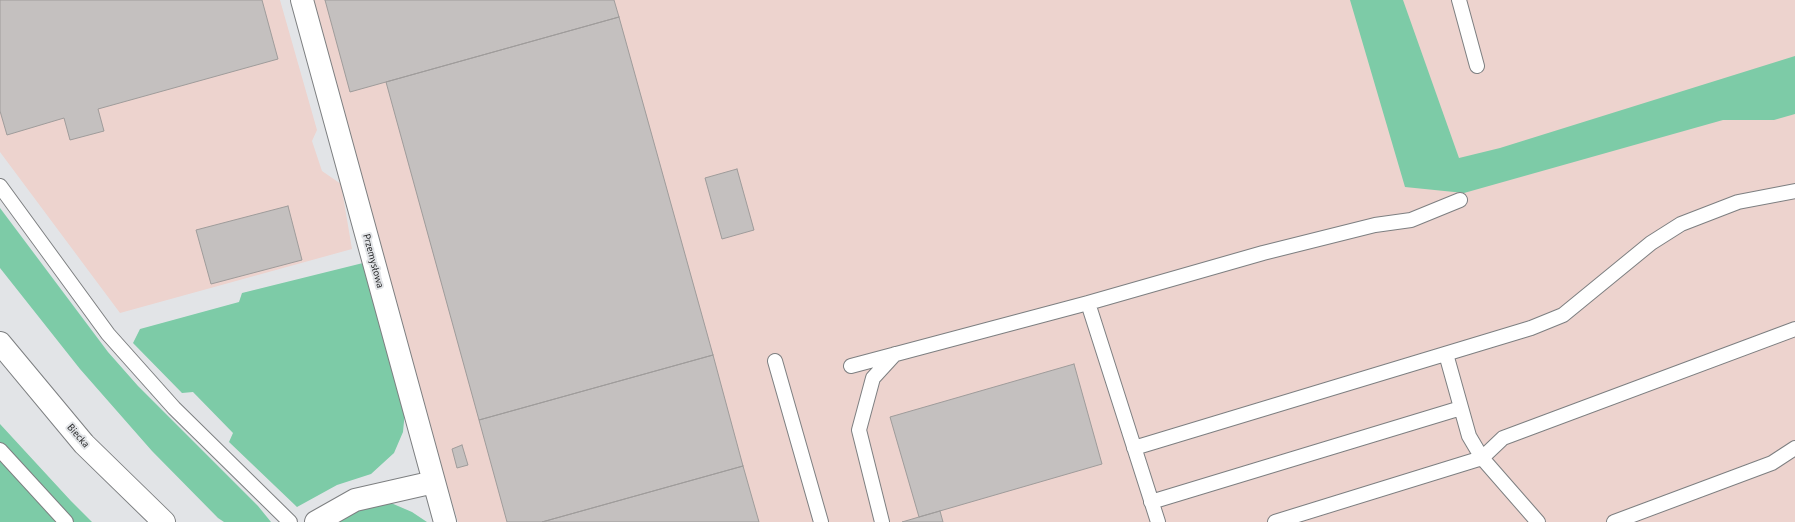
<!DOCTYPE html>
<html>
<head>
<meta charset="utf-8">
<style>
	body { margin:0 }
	canvas { display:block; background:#e2e4e7 }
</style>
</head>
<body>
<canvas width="1795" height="522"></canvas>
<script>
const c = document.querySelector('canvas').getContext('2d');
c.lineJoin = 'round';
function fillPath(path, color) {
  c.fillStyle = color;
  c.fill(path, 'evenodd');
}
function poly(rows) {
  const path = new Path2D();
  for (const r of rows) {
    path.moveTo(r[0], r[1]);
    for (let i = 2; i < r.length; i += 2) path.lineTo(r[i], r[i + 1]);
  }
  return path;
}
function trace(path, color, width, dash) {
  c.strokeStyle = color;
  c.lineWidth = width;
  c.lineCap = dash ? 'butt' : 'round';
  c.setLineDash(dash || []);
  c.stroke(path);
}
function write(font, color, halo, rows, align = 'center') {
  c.font = font + ' "PT Sans",sans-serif';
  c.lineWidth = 4;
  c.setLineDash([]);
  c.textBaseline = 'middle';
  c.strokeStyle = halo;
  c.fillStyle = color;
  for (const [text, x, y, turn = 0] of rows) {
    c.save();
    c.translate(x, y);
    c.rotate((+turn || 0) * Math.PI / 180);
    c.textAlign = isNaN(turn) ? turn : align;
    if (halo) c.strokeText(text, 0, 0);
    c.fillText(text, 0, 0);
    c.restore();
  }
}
fillPath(poly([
	[0,0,280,0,317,130,312,141,322,171,341,184,352,249,120,313,0,152],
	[312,0,1795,0,1795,522,458,522,435,446]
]), '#edd3ce');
fillPath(poly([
	[1350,0,1403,0,1459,158,1500,148,1795,56,1795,114,1774,120,1723,120,1464,193,1405,187],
	[0,208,108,352,138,386,258,506,271,522,224,522,218,518,152,451,80,369,0,268],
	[363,263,405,411,403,432,394,453,371,474,337,485,297,507,229,442,233,433,193,392,182,393,133,343,140,329,239,302,242,293],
	[0,424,71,501,92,522,0,522],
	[391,503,412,512,427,522,336,522,367,507]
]), '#7dcba7');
const building = poly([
	[0,0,262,0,278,59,98,109,104,131,70,140,64,118,7,135,0,111,0,0],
	[325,0,614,0,619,17,350,92,325,0],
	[619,17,713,355,479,420,386,82,619,17],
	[737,169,754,230,722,239,705,178,737,169],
	[288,206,302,260,211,284,196,230,288,206],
	[713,355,743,466,542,522,507,522,479,420,713,355],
	[1074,364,1102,464,919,517,890,417,1074,364],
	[462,445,468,465,457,468,452,449,462,445],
	[743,466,759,522,542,522,743,466],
	[940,511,943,522,902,522,919,517,940,511]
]);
fillPath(building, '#c4c0bf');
trace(building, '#9f9c9b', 1);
const lane = poly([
	[1459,0,1477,66],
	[0,186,108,334,174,408,290,522],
	[1446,354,1469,436,1482,458,1503,438,1795,329],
	[775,361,821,522],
	[851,366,1088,303],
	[1134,448,1531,328,1563,315,1651,243,1681,224,1738,202,1795,191],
	[0,450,66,522],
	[1151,502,1461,408],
	[882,522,859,430,873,378,895,354],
	[1158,522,1088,303,1263,253,1375,225,1411,220,1460,200],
	[1275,522,1482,458,1538,522],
	[1614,522,1772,463,1795,448]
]);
const street = poly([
	[302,0,445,522],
	[316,522,355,500,434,482]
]);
const primary = poly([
	[0,343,84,444,164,522]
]);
trace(lane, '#7d7f81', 16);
trace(street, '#7d7f81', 24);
trace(primary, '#7d7f81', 24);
trace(lane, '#fff', 14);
trace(street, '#fff', 22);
trace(primary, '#fff', 22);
write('10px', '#292a2b', '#e2e4e7', [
	["Przemysłowa",373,261,75],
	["Biecka",78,436,49]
]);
</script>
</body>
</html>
